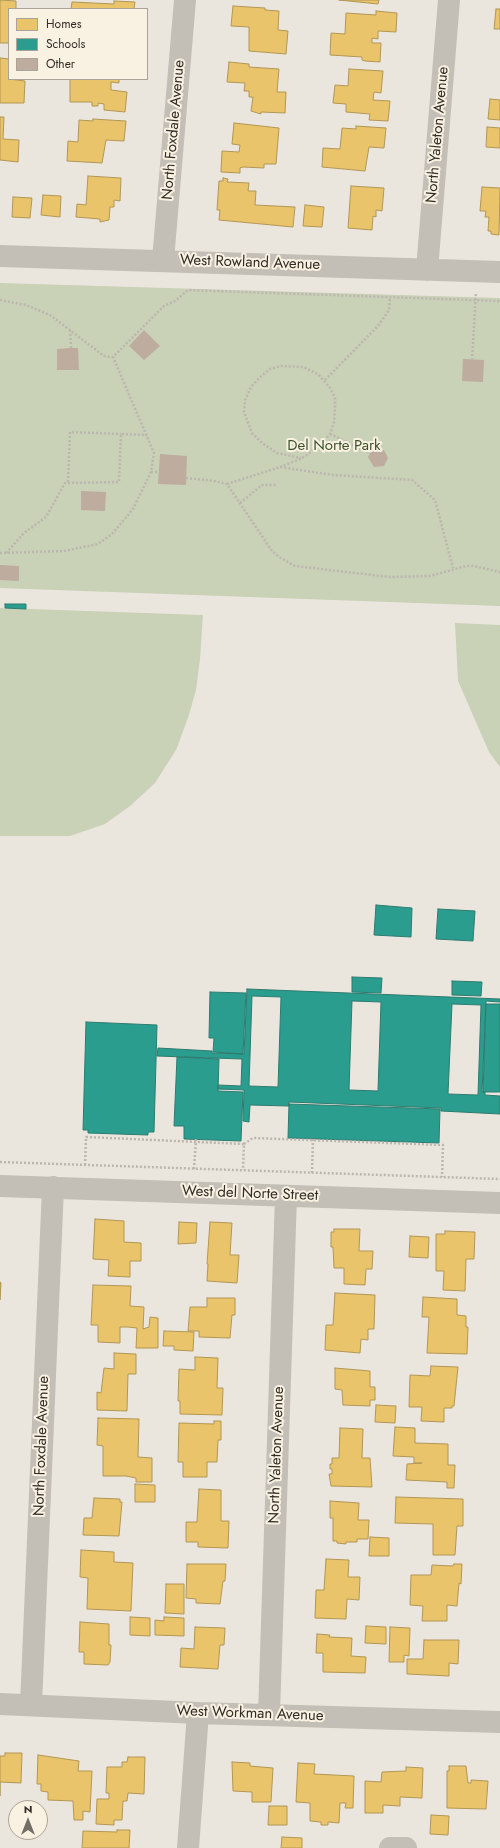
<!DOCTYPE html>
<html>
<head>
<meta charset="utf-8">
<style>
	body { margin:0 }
	#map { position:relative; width:500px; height:1848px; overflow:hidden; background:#ebe6dd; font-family:Jost,sans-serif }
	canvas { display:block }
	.legend { position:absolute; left:8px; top:8px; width:140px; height:72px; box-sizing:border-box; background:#f9f2e3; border:1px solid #aaa397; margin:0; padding:5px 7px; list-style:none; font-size:12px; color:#332c25 }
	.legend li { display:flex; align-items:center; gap:8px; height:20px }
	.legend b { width:20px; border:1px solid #aaa397 }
	.north { position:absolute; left:8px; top:1800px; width:40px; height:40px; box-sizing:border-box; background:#f9f2e3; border:1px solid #aaa397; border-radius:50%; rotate:0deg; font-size:11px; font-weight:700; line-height:16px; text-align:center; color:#332c25 }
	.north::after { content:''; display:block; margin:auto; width:14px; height:18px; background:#736d65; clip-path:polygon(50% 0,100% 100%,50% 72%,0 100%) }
</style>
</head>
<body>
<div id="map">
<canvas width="500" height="1848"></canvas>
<ul class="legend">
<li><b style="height:11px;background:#e9c46a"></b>Homes</li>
<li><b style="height:11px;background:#2a9d8f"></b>Schools</li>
<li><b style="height:11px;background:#beac9f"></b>Other</li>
</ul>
<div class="north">N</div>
</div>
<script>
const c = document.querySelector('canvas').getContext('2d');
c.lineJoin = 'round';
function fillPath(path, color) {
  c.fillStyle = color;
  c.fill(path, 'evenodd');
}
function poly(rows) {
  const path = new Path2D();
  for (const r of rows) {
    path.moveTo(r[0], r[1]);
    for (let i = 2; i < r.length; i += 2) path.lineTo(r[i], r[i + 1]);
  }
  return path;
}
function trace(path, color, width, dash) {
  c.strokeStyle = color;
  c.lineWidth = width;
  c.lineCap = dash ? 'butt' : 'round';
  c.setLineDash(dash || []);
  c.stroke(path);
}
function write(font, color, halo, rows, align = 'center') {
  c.font = font + ' Jost,sans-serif';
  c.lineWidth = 4;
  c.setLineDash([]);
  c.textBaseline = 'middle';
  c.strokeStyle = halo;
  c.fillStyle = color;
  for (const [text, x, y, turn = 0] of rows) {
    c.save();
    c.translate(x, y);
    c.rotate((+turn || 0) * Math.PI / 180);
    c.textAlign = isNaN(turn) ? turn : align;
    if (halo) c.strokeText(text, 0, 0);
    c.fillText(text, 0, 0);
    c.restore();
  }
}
fillPath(poly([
	[0,283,500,298,500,606,0,588],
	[0,608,203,615,200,659,196,690,188,718,176,750,155,783,130,806,105,824,70,836,0,836],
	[455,623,500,625,500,767,489,752,458,681]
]), '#c9d1b6');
const homes = poly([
	[0,0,16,1,16,9,9,9,9,43,0,43,0,0],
	[339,0,379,0,378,4,339,0],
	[114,1,135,2,134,9,71,9,72,2,114,4,114,1],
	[233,6,265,8,265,10,279,11,278,30,288,31,286,54,249,51,249,27,231,26,233,6],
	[496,9,500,9,500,29,494,29,496,9],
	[376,11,397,13,396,32,378,31,378,39,372,38,372,43,381,43,380,62,365,61,362,60,362,57,330,55,331,33,345,34,346,13,376,15,376,11],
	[0,58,9,59,9,79,25,81,24,103,0,103,0,58],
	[229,62,249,64,249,67,279,69,277,92,286,92,285,113,261,112,261,114,251,111,253,97,249,97,249,91,244,91,245,83,227,82,229,62],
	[349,69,383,71,381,93,374,92,373,100,390,101,388,121,369,120,370,114,346,112,346,104,333,103,335,85,348,86,349,69],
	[70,79,119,79,119,83,111,82,111,90,127,92,125,112,104,110,104,104,98,103,98,106,92,106,92,102,70,102,70,79],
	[490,99,500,100,500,120,488,119,490,99],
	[0,117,4,117,3,139,19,140,18,162,0,160,0,117],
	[93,119,126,121,124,141,106,140,102,163,67,161,68,141,78,142,79,120,93,121,93,119],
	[234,123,279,128,276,164,264,164,264,168,243,167,240,168,240,173,221,172,222,151,239,152,240,145,232,144,234,123],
	[356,126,386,128,384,148,369,147,365,171,322,167,323,148,340,149,342,128,356,129,356,126],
	[487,127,500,128,500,148,486,147,487,127],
	[88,176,121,178,120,201,114,200,114,207,110,207,109,220,100,222,100,219,76,217,77,204,86,205,88,176],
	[223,178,228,179,227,182,249,183,248,191,256,191,255,205,295,207,293,227,219,220,220,210,217,210,219,181,223,181,223,178],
	[351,186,384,188,382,211,376,210,376,217,373,216,372,230,348,228,351,186],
	[482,187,500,188,499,235,491,234,491,231,488,231,489,217,485,217,486,211,480,211,482,187],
	[43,195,61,196,60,217,41,215,43,195],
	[13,197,32,198,30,218,12,217,13,197],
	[305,205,324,207,322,227,303,226,305,205],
	[95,1219,124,1221,124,1242,141,1243,141,1261,130,1261,130,1277,108,1276,109,1260,93,1259,95,1219],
	[179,1222,197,1223,196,1243,178,1244,179,1222],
	[210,1222,232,1223,230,1255,239,1255,237,1283,207,1281,208,1264,207,1264,210,1222],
	[334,1229,360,1229,359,1251,373,1251,372,1269,366,1269,365,1285,344,1284,344,1268,334,1268,333,1247,331,1247,331,1232,334,1232,334,1229],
	[445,1231,475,1232,474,1259,466,1259,465,1291,443,1290,444,1271,436,1271,436,1234,445,1234,445,1231],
	[410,1236,429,1237,428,1258,409,1257,410,1236],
	[0,1282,1,1283,0,1300,0,1282],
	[93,1285,131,1286,130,1306,144,1307,143,1329,149,1327,150,1317,158,1318,158,1348,136,1348,137,1328,128,1327,120,1327,120,1343,98,1342,98,1325,91,1325,93,1285],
	[335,1293,375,1295,374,1329,368,1329,368,1340,361,1339,360,1353,325,1350,326,1325,333,1325,335,1293],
	[423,1297,457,1299,457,1315,466,1316,466,1327,468,1327,467,1354,427,1353,429,1317,422,1317,423,1297],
	[207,1298,235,1298,235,1315,232,1315,230,1338,199,1337,199,1331,188,1331,190,1307,207,1307,207,1298],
	[164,1331,194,1332,193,1351,174,1350,174,1346,163,1346,164,1331],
	[114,1353,136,1354,136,1374,128,1374,127,1411,97,1410,97,1392,101,1393,104,1368,114,1369,114,1353],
	[195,1357,218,1358,217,1388,223,1388,222,1415,180,1414,180,1401,178,1401,179,1369,195,1370,195,1357],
	[431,1366,458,1367,454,1406,452,1406,452,1408,444,1408,444,1422,421,1421,422,1407,409,1407,410,1375,430,1376,431,1366],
	[335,1368,370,1371,370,1387,375,1387,375,1400,370,1400,370,1406,343,1405,342,1390,335,1389,335,1368],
	[376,1405,396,1406,395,1423,375,1422,376,1405],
	[98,1418,139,1419,138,1457,152,1458,152,1482,136,1482,136,1478,126,1476,103,1476,103,1446,97,1445,98,1418],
	[214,1421,221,1421,221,1440,218,1440,217,1462,207,1462,207,1477,183,1477,183,1462,178,1462,179,1423,214,1424,214,1421],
	[395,1427,415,1428,415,1443,448,1444,448,1465,455,1465,454,1488,447,1488,447,1482,406,1480,407,1464,422,1463,414,1463,414,1457,393,1456,395,1427],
	[340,1428,363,1429,362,1458,370,1458,372,1487,331,1486,329,1474,332,1474,332,1469,330,1469,330,1464,332,1464,332,1458,339,1458,340,1428],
	[135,1484,155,1485,155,1502,135,1502,135,1484],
	[199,1489,221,1490,221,1521,229,1521,228,1548,198,1547,198,1542,186,1542,186,1522,197,1522,199,1489],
	[396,1497,463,1499,463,1526,457,1526,455,1555,433,1555,433,1524,395,1523,396,1497],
	[94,1498,120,1499,120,1502,122,1502,119,1536,83,1535,84,1518,92,1518,94,1498],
	[330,1501,359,1503,358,1520,369,1520,368,1539,357,1539,357,1542,346,1542,346,1544,337,1543,337,1541,333,1541,333,1518,330,1518,330,1501],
	[370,1537,389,1538,389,1556,369,1556,370,1537],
	[81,1550,114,1552,114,1562,133,1563,131,1611,87,1609,88,1578,80,1577,81,1550],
	[326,1559,349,1560,348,1577,360,1577,359,1600,347,1599,346,1619,315,1618,316,1590,324,1590,326,1559],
	[187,1564,226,1564,225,1581,223,1581,220,1604,196,1603,196,1599,186,1598,187,1564],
	[454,1564,462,1564,461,1584,459,1583,457,1606,447,1605,447,1621,422,1621,423,1606,410,1605,411,1575,431,1575,432,1565,453,1566,454,1564],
	[166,1584,184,1584,184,1614,165,1613,166,1584],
	[130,1617,150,1618,150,1636,130,1635,130,1617],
	[164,1617,184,1618,184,1636,155,1635,155,1620,164,1621,164,1617],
	[80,1622,109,1624,109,1645,111,1645,110,1662,108,1665,84,1664,84,1652,79,1652,80,1622],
	[366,1626,386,1627,386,1644,365,1643,366,1626],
	[195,1627,225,1628,224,1645,220,1645,218,1669,180,1667,181,1648,194,1649,195,1627],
	[390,1627,410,1628,409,1656,404,1655,404,1662,389,1662,390,1627],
	[317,1634,330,1635,329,1637,352,1638,351,1656,366,1657,365,1673,323,1672,323,1653,316,1653,317,1634],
	[424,1640,459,1640,458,1664,449,1663,449,1676,407,1674,407,1659,423,1659,424,1640],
	[5,1753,22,1753,21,1783,0,1782,0,1796,0,1756,5,1756,5,1753],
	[38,1755,79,1761,78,1771,92,1771,90,1812,83,1811,83,1820,74,1820,73,1801,48,1800,48,1792,41,1791,41,1784,37,1784,38,1755],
	[128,1757,145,1757,144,1794,128,1793,127,1801,123,1801,122,1820,114,1820,114,1825,96,1824,97,1799,109,1799,109,1793,106,1793,107,1767,122,1767,122,1762,127,1762,128,1757],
	[232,1762,250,1763,250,1766,273,1768,271,1802,252,1802,252,1792,233,1791,232,1762],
	[298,1763,315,1764,314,1774,354,1776,353,1808,345,1808,346,1803,340,1803,339,1823,328,1822,328,1825,321,1825,321,1822,310,1821,310,1803,296,1802,298,1763],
	[449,1766,466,1766,468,1783,471,1783,471,1780,488,1781,486,1809,447,1808,447,1771,449,1771,449,1766],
	[406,1767,423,1768,422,1798,400,1797,400,1806,383,1805,383,1813,365,1813,365,1781,381,1782,382,1772,406,1771,406,1767],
	[269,1806,287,1806,287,1825,268,1825,269,1806],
	[431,1815,449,1816,448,1835,430,1834,431,1815],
	[117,1830,130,1830,129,1848,82,1848,83,1831,117,1832,117,1830],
	[282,1837,302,1838,302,1848,281,1848,282,1837]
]);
fillPath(homes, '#e9c46a');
trace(homes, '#b29655', 1);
const schools = poly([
	[5,604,26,604,26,609,5,608,5,604],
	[376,905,412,908,411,937,374,935,376,905],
	[438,909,475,911,473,941,436,939,438,909],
	[352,977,382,978,381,993,352,992,352,977],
	[452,981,482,982,481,996,452,995,452,981],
	[247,989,500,999,500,1002,486,1001,482,1092,485,1092,485,1095,500,1096,500,1114,441,1111,441,1108,289,1102,289,1106,250,1105,249,1122,243,1121,244,1090,218,1089,218,1085,241,1086,242,1059,157,1056,158,1048,212,1051,212,1053,244,1054,247,989],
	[252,996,281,997,278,1087,249,1086,252,996],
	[352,1001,381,1002,378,1091,349,1090,352,1001],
	[452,1004,481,1005,478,1095,448,1094,452,1004],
	[210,992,246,993,243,1054,213,1052,214,1038,209,1038,210,992],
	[486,1004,500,1004,500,1092,483,1092,486,1004],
	[86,1022,157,1025,154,1132,148,1132,148,1135,88,1133,88,1130,83,1130,86,1022],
	[177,1057,219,1059,218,1091,243,1092,241,1141,184,1139,184,1126,174,1126,177,1057],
	[289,1104,440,1109,439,1143,288,1138,289,1104]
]);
fillPath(schools, '#2a9d8f');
trace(schools, '#2d7b6f', 1);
fillPath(poly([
	[144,330,160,346,144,360,129,346],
	[71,348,78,348,79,370,57,370,57,349],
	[463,359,484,360,483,382,462,381],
	[373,449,384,450,388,458,384,466,374,467,368,457],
	[160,454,187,456,186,485,158,484],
	[81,491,106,492,105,511,81,510],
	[0,565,19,566,19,581,0,580]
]), '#beac9f');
trace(poly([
	[0,300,26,305,50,315,104,356,113,357],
	[70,330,71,348],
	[472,360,476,292],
	[325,380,378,326,389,310,390,298],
	[330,434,370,453],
	[280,467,298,460,307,455,324,441,330,434,334,422,335,408,335,398,330,388,318,374,303,367,281,366,270,369,261,376,251,387,245,400,244,412,252,433,262,443,277,453,301,458],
	[151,472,159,472],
	[186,478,214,481,227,484,272,551,279,557,295,566,390,577,430,576,466,566,474,566,500,572],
	[68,482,70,432,121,434],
	[227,484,280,467,333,475,412,480,435,500,453,568],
	[240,503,262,485,277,485],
	[0,553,64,551,98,544,112,534,133,509,151,472,154,453,113,357,164,306,175,301,188,290,500,301],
	[6,553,24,533,46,517,65,483,119,482,121,434,147,435],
	[244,1144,253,1138,443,1145,442,1177],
	[0,1162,500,1179],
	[85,1165,86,1137,244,1144,243,1170],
	[194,1169,196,1139],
	[312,1173,313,1138]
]), '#bcb6af', 2.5, [2, 2]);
trace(poly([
	[0,256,500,272],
	[163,260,185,0],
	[427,270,449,0],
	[0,1186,500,1203],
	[0,1704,198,1713,500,1722],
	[31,1705,53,1187],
	[269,1714,286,1196],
	[188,1848,198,1713],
	[390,1848,406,1848]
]), '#c3beb6', 22);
write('15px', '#332c25', '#f9f2e3', [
	["North Foxdale Avenue",174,130,-85],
	["North Yaleton Avenue",438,135,-85],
	["West Rowland Avenue",250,263,2],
	["West del Norte Street",250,1194,2],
	["North Foxdale Avenue",42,1446,-88],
	["North Yaleton Avenue",277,1455,-88],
	["West Workman Avenue",250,1714,2]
]);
write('15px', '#3d5229', '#f9f2e3', [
	["Del Norte Park",334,446]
]);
</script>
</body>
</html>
